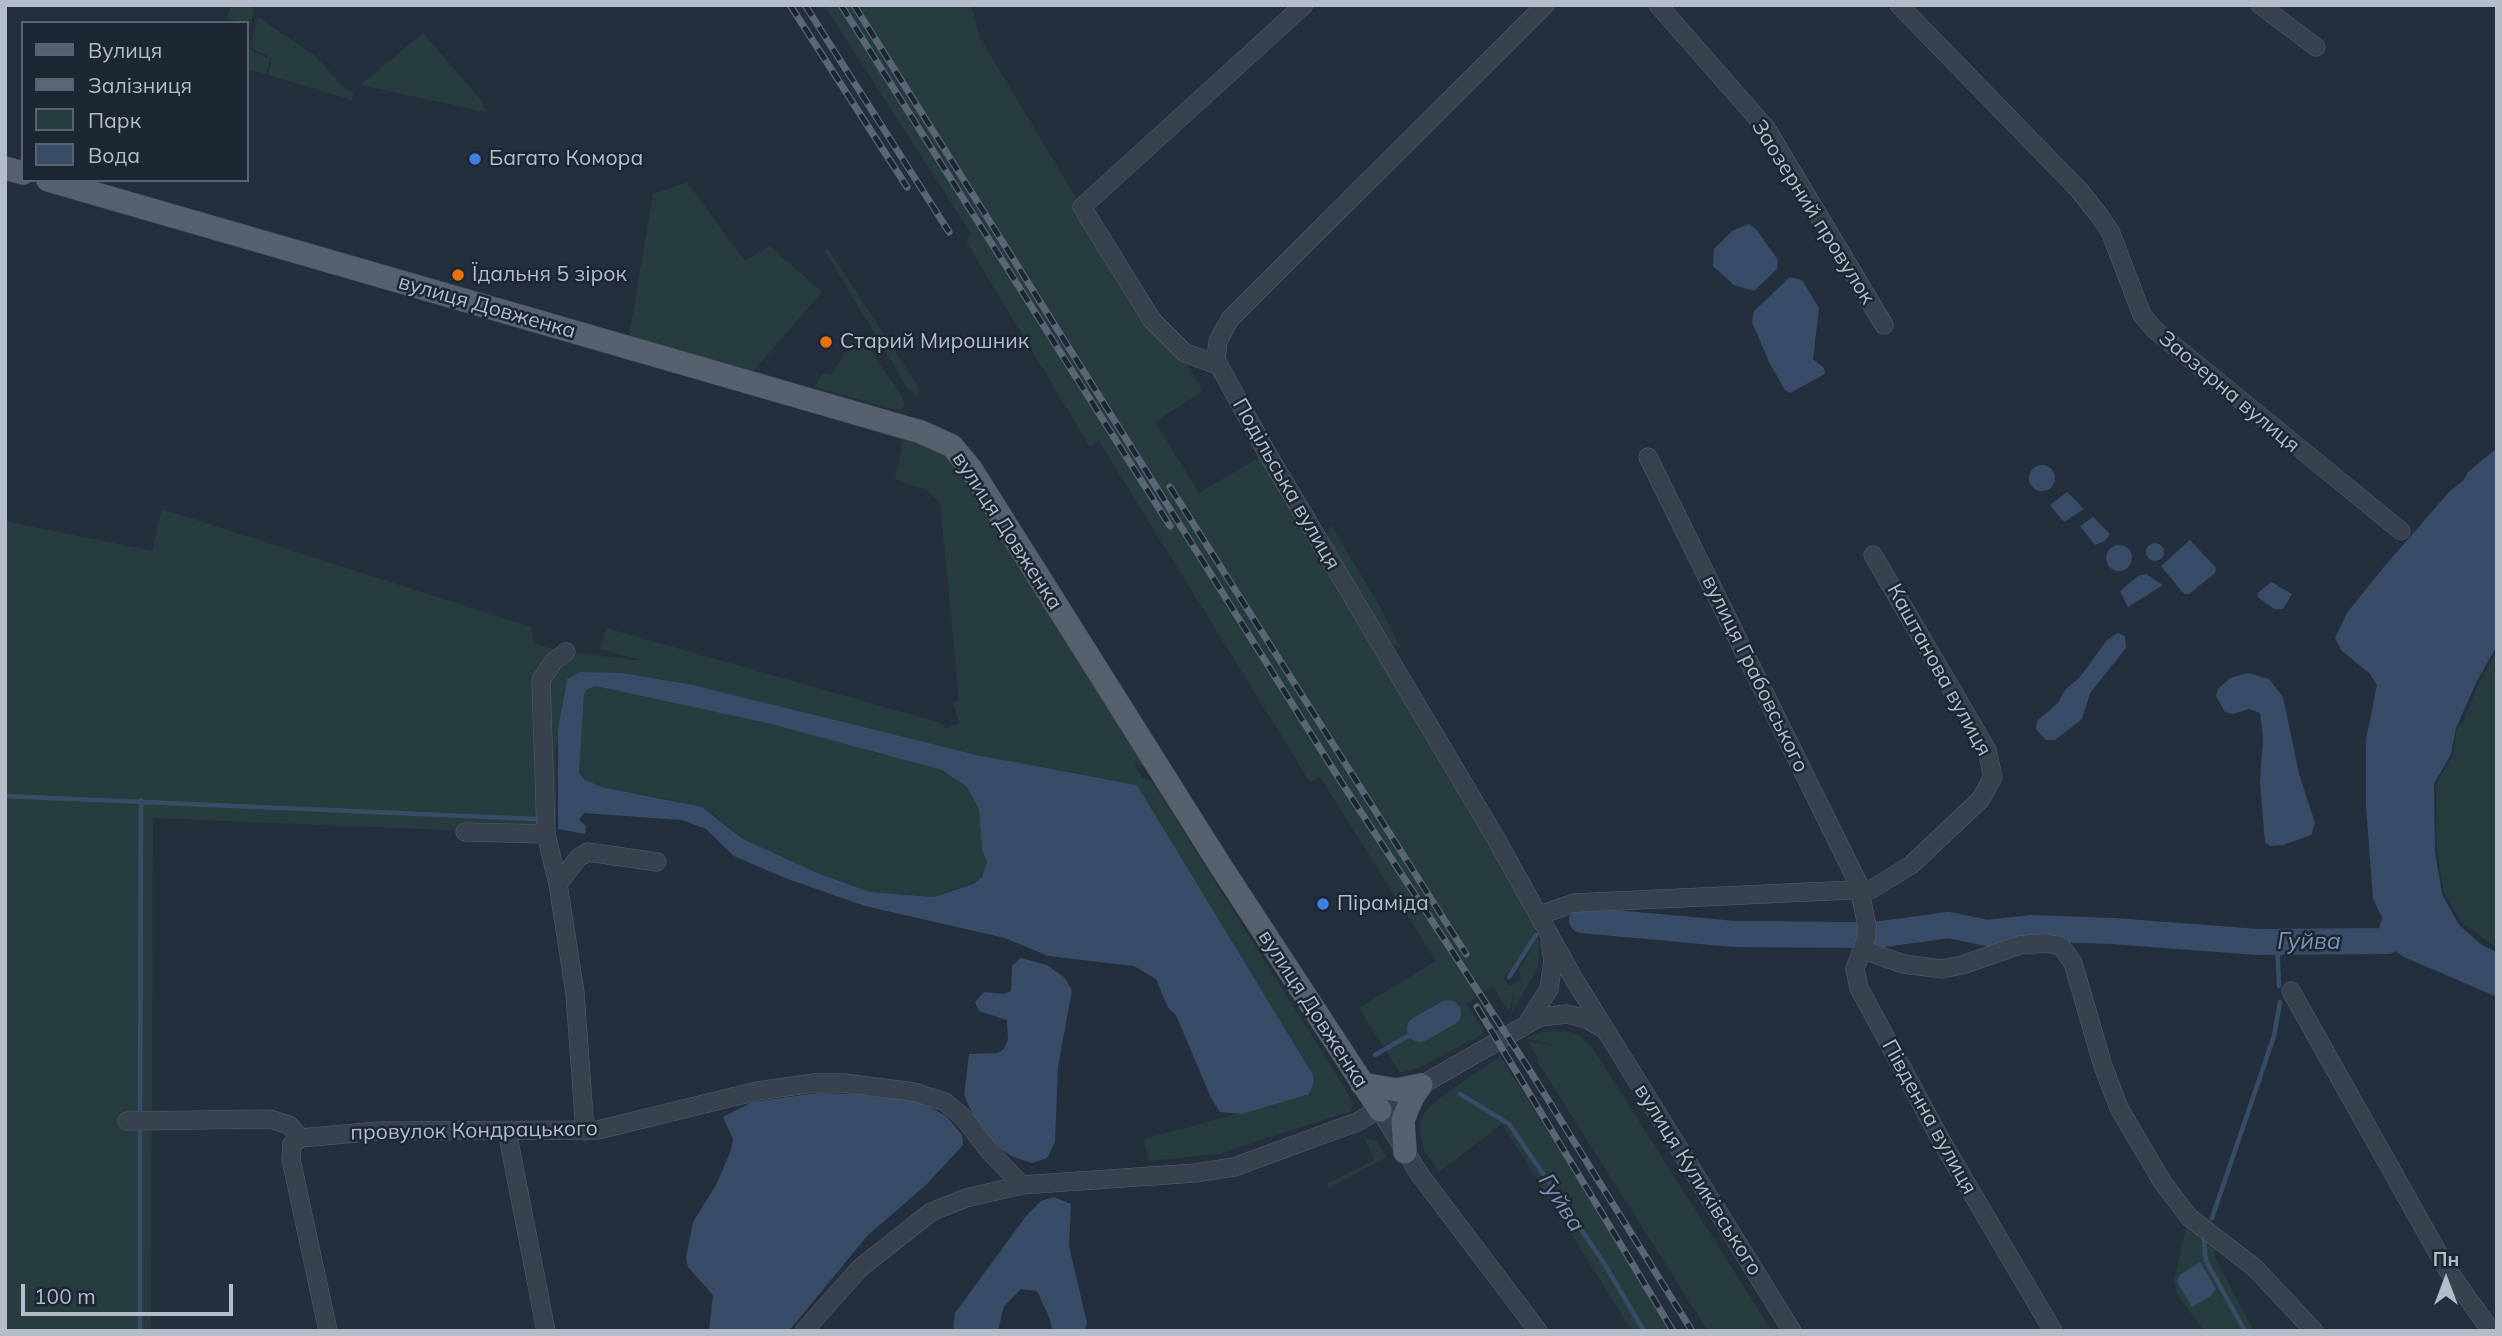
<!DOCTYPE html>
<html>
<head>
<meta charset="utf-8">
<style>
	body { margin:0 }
	#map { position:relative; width:2502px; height:1336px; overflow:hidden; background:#242f3e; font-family:Mulish,sans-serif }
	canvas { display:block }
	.frame { position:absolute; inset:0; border:7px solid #b4bcc9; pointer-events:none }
	.legend { position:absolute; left:21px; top:21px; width:228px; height:161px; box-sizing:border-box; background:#1d2633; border:2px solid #59626f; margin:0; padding:9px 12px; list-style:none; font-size:21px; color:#b4bcc9 }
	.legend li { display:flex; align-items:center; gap:14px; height:35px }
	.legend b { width:35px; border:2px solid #59626f }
	.north { position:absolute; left:2411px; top:1245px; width:70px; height:70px; -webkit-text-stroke:5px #1d2633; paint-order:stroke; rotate:0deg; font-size:19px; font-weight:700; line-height:28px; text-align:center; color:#b4bcc9 }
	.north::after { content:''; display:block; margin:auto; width:24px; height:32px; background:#b4bcc9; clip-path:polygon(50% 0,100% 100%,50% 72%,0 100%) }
	.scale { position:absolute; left:21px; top:1284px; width:212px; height:32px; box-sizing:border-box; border:4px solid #b4bcc9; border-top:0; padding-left:9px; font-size:21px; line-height:24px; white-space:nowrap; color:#b4bcc9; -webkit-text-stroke:5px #1d2633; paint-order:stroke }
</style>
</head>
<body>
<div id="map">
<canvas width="2502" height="1336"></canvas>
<div class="frame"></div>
<ul class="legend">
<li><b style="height:9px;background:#56606e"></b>Вулиця</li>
<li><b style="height:9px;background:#5a6575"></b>Залізниця</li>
<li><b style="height:19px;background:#263c3f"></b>Парк</li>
<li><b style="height:19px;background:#394c67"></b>Вода</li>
</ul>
<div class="north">Пн</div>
<div class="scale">100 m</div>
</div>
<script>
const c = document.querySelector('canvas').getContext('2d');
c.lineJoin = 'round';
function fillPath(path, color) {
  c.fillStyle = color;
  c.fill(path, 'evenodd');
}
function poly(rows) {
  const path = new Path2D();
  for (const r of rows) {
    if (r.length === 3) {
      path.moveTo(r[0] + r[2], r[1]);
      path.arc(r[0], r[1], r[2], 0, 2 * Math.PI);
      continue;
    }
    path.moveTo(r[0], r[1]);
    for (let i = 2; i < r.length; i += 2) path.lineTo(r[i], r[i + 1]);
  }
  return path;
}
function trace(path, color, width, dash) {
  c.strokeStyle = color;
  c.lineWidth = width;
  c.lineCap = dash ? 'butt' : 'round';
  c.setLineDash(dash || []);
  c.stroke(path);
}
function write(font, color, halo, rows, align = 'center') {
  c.font = font + ' Mulish,sans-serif';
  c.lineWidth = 5;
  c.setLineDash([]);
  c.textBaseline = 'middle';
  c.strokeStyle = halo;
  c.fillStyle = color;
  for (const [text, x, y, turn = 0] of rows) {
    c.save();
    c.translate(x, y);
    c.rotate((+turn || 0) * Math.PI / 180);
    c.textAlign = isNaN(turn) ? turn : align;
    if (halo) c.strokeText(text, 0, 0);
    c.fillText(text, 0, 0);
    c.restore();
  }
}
fillPath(poly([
	[231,5,252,5,254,11,247,36,247,23,227,19],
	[824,5,971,5,980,38,1135,296,1174,343,1203,391,1155,422,1199,493,1267,453,1540,915,1535,933,1512,969,1503,976,1509,986,1521,980,1519,971,1537,938,1540,949,1537,969,1511,1014,1515,990,1509,1011,1492,987,1466,1004,1485,1033,1418,1068,1400,1073,1359,1008,1436,961,1320,777,1310,782,1099,441,1090,447,967,243,970,233,963,221],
	[258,17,314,55,346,89,354,92,352,100,268,75,272,58,250,47],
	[423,33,481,100,486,112,360,85],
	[247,48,270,59,266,74,247,69],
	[687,182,745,261,770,246,822,292,745,381,627,348,653,194],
	[827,247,919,388,917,396,907,388,825,251],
	[858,333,903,398,904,405,900,411,814,387,823,373,831,375],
	[906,428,937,438,1159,768,1134,764,1143,778,1151,780,1344,1087,1353,1103,1351,1111,1218,1154,1149,1161,1144,1139,1232,1115,1314,1082,1313,1075,1137,785,977,755,692,685,622,673,581,672,569,677,564,689,556,752,556,828,546,834,153,818,151,1331,5,1331,5,521,152,551,162,509,531,627,534,643,566,652,645,661,600,649,606,628,944,724,945,728,959,723,953,702,959,700,940,503,927,490,895,479],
	[1331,525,1378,603,1401,647,1391,645,1329,540,1327,535],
	[2497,651,2497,948,2461,922,2444,893,2437,852,2436,784,2453,755,2457,729,2463,723,2478,684],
	[595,686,767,723,942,770,967,787,979,809,982,850,987,862,982,877,973,883,934,897,870,892,817,873,743,839,713,813,672,800,602,787,585,780,579,773,584,695,586,690],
	[1567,1031,1580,1036,1590,1044,1772,1331,1708,1331,1537,1061,1539,1059,1528,1042,1557,1046,1526,1038,1543,1032],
	[1500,1056,1513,1076,1672,1331,1632,1331,1502,1124,1439,1172,1424,1151,1419,1126,1424,1113,1434,1102],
	[1364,1137,1376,1141,1387,1157,1329,1188,1327,1183,1374,1160],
	[2189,1217,2222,1240,2214,1251,2215,1258,2254,1331,2204,1331,2177,1294,2174,1279]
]), '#263c3f');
fillPath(poly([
	[1749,224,1756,229,1778,260,1777,269,1754,291,1734,285,1713,266,1714,249,1732,231],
	[1790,277,1802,280,1819,308,1813,359,1824,368,1825,374,1790,393,1785,390,1770,364,1752,322,1754,311],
	[2497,448,2497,646,2476,683,2456,728,2451,754,2434,784,2435,852,2442,894,2459,925,2482,945,2497,952,2497,997,2404,957,2393,949,2388,941,2384,922,2373,899,2366,805,2366,740,2377,685,2370,674,2342,651,2335,638,2347,613,2383,568,2450,491,2463,481,2468,472],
	[2042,478,13],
	[2067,492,2084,509,2064,522,2050,505],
	[2093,517,2110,534,2105,541,2095,545,2080,526],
	[2190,540,2216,568,2215,573,2189,594,2184,594,2161,566],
	[2155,552,9],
	[2119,558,13],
	[2146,574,2163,585,2128,607,2120,591,2138,576],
	[2271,582,2292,594,2283,609,2274,609,2258,597,2258,593],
	[2118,633,2125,636,2126,648,2090,693,2082,719,2055,740,2046,740,2036,729,2037,721,2058,703,2065,690,2080,677,2107,640],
	[581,672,622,673,693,685,977,755,1137,785,1313,1075,1314,1082,1309,1094,1242,1114,1220,1112,1211,1098,1176,1015,1168,1008,1156,979,1134,966,1048,956,1005,938,865,906,785,878,734,856,706,829,682,820,584,813,579,820,586,826,585,834,558,829,558,729,567,679],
	[595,686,767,723,942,770,967,787,979,809,982,850,987,862,982,877,973,884,934,897,870,892,817,873,743,839,702,807,602,787,585,780,579,773,584,695,586,690],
	[2248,673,2269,679,2283,697,2299,774,2315,823,2311,835,2283,845,2270,846,2265,842,2260,782,2263,738,2260,713,2249,709,2233,714,2225,712,2216,696,2218,689,2230,678],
	[1021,958,1047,965,1064,977,1072,990,1058,1067,1055,1142,1047,1158,1032,1163,1011,1156,995,1145,977,1124,964,1095,969,1054,998,1053,1004,1049,1008,1040,1007,1020,979,1011,975,1002,984,992,1004,994,1011,991,1012,966],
	[817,1093,867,1094,919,1101,946,1116,962,1135,963,1145,927,1184,867,1236,789,1331,709,1331,713,1295,688,1267,686,1258,693,1222,716,1185,731,1150,733,1139,723,1117,752,1102],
	[1054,1197,1071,1204,1069,1246,1087,1323,1084,1331,1052,1331,1050,1319,1037,1291,1021,1289,1004,1306,998,1331,953,1331,955,1313,1026,1216,1041,1201],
	[2200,1262,2216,1289,2212,1295,2192,1307,2177,1282,2180,1275]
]), '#394c67');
trace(poly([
	[5,796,535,819],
	[2277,942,2279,986],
	[1509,977,1536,935],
	[1375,1055,1420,1029],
	[1460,1094,1509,1124,1604,1263,1644,1331],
	[140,1116,141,800],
	[2212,1218,2274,1036,2280,1002],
	[2204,1241,2206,1261,2245,1331],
	[140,1331,140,1125]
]), '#394c67', 4.5);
trace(poly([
	[1582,920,1734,934,1859,935],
	[1875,935,1949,925,1987,933,2033,928,2113,931,2257,942,2388,941,2400,908],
	[1420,1029,1448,1013]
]), '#394c67', 26);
const minor = poly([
	[1545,5,1230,319,1218,341,1216,360,1267,453,1494,835,1574,979,1792,1331],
	[1658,5,1766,128,1884,325],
	[1899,5,2079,190,2098,214,2110,231,2142,315,2156,331,2401,531],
	[2260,5,2316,47],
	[1218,365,1185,353,1152,320,1082,207,1304,5],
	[1648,457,1858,883,1867,926,1866,939,1855,969,1859,988,1942,1142,2053,1331],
	[566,652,554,661,541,680,546,834,558,884,575,993,585,1131],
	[465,832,546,834],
	[558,884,578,858,588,852,657,862],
	[1540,915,1574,903,1872,889,1911,865,1980,800,1993,777,1987,750,1873,555],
	[1864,950,1903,964,1942,969,1962,965,2020,945,2044,943,2061,946,2073,963,2103,1066,2119,1108,2163,1183,2189,1217,2255,1268,2314,1331],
	[2291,991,2447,1269,2491,1331],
	[1528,1022,1549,989,1553,961,1550,942],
	[1380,1110,1420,1175,1538,1331],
	[127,1121,270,1119,289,1125,301,1138],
	[507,1131,546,1331],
	[328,1331,291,1159,292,1144,301,1138,378,1131,598,1130,757,1091,814,1083,844,1083,914,1092,945,1102,963,1117,990,1152,1022,1185,1195,1173,1234,1167,1357,1122,1540,1017,1567,1014,1587,1019,1604,1029],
	[804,1331,860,1268,931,1212,966,1198,1022,1185]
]);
const major = poly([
	[5,168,23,173],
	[48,180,921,432,952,446,971,469,1218,862,1380,1110],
	[1362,1084,1397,1090,1421,1085],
	[1405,1152,1403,1120,1412,1098,1421,1085]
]);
trace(minor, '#565f6c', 19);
trace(major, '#414a57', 24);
trace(minor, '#38414e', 18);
trace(major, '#56606e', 23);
const rail = poly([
	[790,5,907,187],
	[805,5,949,232],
	[841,5,1170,526],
	[854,5,1338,777,1527,1066,1692,1331],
	[1170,487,1466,954],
	[1477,1007,1673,1331]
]);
trace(rail, '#5a6575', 7);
trace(rail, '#1d2633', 4.5, [13]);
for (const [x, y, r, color] of [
	[475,159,7,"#3f7fe0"],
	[458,275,7,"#e8710a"],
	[826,342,7,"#e8710a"],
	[1323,904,7,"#3f7fe0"]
]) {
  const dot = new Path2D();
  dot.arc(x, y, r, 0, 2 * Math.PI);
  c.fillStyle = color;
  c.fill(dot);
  trace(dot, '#1d2633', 2.5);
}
write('21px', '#b4bcc9', '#1d2633', [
	["Багато Комора",489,159],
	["Їдальня 5 зірок",472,275],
	["Старий Мирошник",840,342],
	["Піраміда",1337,904]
], 'left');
write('21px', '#b4bcc9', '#1d2633', [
	["Заозерний провулок",1813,212,58],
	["вулиця Довженка",487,307,16],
	["Заозерна вулиця",2229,392,40],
	["Подільська вулиця",1286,484,60],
	["вулиця Довженка",1007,531,57],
	["Каштанова вулиця",1939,670,61],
	["вулиця Грабовського",1755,674,64],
	["вулиця Довженка",1313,1009,57],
	["Південна вулиця",1929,1117,61],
	["провулок Кондрацького",474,1131,-1],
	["вулиця Куликівського",1698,1180,58]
]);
write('italic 23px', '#7c92b1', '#1d2633', [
	["Гуйва",2309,942],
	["Гуйва",1561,1203,57]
]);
</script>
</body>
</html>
